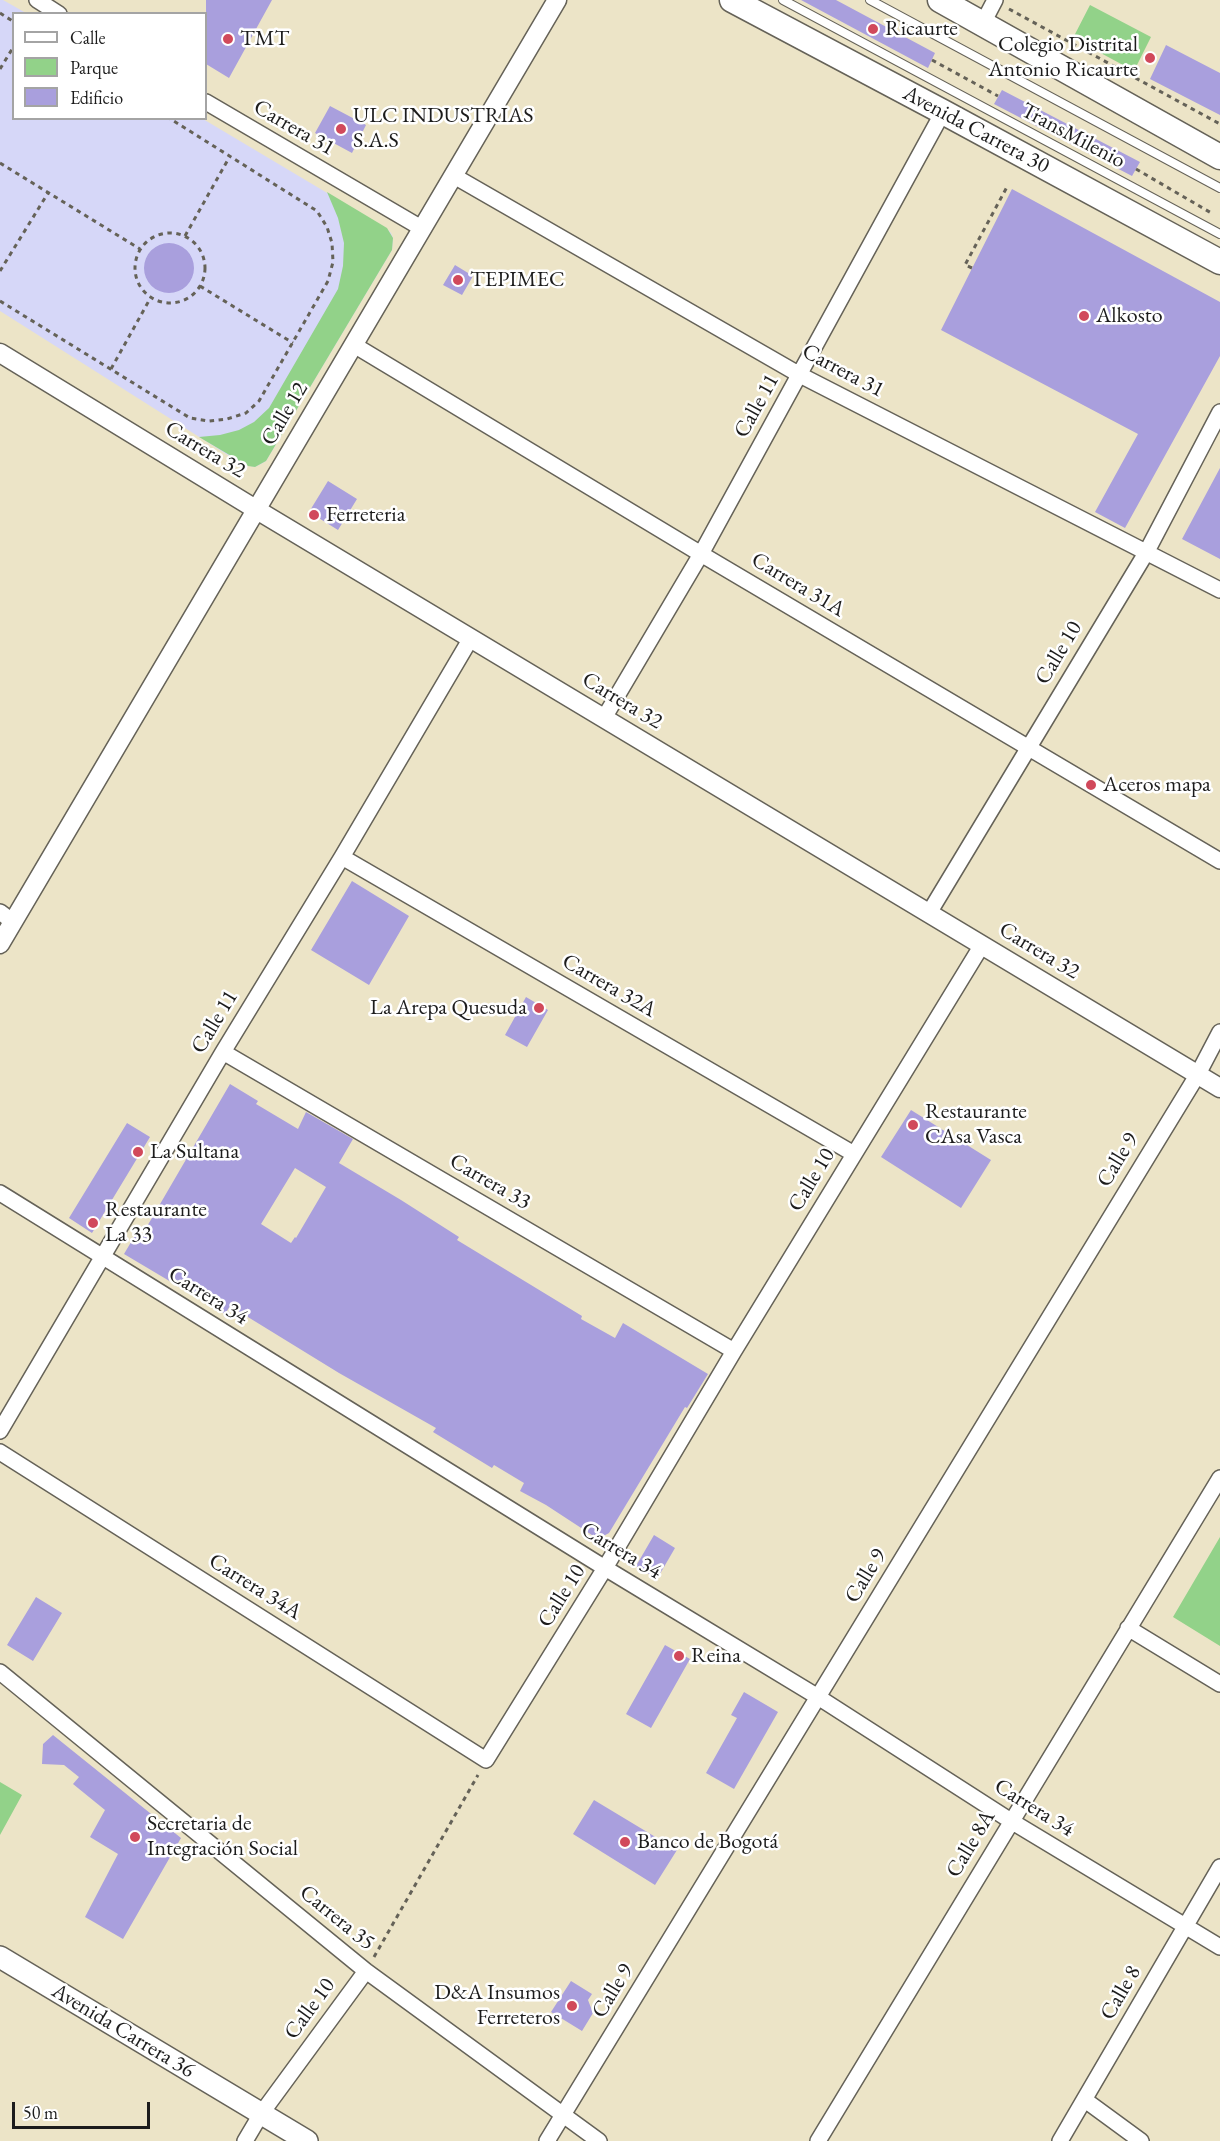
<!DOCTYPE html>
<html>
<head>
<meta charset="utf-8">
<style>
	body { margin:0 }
	#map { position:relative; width:1220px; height:2141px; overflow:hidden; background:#ece4c7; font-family:"EB Garamond",serif }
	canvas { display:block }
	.legend { position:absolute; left:12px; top:12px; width:195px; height:108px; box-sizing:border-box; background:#fff; border:2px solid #a4a4a4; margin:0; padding:8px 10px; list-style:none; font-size:18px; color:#1c1c1c }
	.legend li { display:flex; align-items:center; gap:12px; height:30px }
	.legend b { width:30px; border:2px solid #a4a4a4 }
	.scale { position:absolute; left:12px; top:2102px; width:138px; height:27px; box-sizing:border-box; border:3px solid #1c1c1c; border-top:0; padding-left:8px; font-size:18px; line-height:21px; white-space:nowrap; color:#1c1c1c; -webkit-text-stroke:4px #fff; paint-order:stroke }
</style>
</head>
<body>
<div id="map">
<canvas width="1220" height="2141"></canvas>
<ul class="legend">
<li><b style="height:8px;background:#fff"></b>Calle</li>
<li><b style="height:16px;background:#92d289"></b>Parque</li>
<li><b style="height:16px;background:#a99fdd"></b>Edificio</li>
</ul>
<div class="scale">50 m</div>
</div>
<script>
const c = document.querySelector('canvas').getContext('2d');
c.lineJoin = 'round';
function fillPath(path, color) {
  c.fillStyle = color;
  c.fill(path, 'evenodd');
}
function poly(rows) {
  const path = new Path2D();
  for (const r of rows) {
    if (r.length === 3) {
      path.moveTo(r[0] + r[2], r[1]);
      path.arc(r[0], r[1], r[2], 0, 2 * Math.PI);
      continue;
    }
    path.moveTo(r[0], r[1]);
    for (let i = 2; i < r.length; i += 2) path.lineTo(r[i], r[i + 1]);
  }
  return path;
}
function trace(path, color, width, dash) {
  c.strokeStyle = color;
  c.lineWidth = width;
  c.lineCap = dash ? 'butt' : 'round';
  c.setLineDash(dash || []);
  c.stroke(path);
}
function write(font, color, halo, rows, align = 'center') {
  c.font = font + ' "EB Garamond",serif';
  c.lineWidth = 5;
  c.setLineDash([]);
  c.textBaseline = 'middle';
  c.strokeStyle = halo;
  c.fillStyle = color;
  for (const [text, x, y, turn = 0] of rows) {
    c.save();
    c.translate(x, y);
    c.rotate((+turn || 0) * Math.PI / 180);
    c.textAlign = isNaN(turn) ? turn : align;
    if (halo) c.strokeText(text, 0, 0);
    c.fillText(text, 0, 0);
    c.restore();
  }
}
fillPath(poly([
	[0,0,3,0,26,13,14,14,14,118,203,119,386,228,391,233,393,238,392,250,266,461,261,464,255,467,242,464,0,311]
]), '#d6d7f8');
fillPath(poly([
	[1090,5,1151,37,1134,71,1073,38],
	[327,192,387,228,393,238,392,250,266,461,255,467,248,466,199,437,220,435,239,430,254,422,269,408,338,289,343,266,344,243,338,218],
	[1220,1537,1220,1646,1173,1617],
	[0,1782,22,1795,0,1835]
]), '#92d289');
fillPath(poly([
	[206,0,272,0,229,78,206,64],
	[801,0,836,0,935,53,928,68],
	[1166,45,1220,73,1220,115,1150,79],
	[1002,90,1140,162,1132,176,994,104],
	[330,106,366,125,352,153,315,133],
	[1012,189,1220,302,1220,356,1125,528,1095,512,1138,434,941,330],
	[169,268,25],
	[455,265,473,276,462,295,443,285],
	[1220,468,1220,559,1182,539],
	[328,481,357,499,338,530,309,512],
	[352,881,409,916,369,985,311,950],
	[526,997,548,1010,527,1047,505,1035],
	[230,1084,258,1101,256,1104,298,1129,306,1112,353,1139,339,1163,401,1200,459,1237,457,1240,582,1316,581,1319,615,1338,623,1323,708,1374,687,1408,685,1407,609,1533,598,1539,546,1505,520,1491,524,1483,494,1465,492,1468,433,1432,436,1428,339,1373,230,1306,225,1314,124,1254,137,1232,142,1235],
	[295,1168,326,1187,296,1238,295,1237,291,1243,261,1224],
	[911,1110,991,1160,961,1208,881,1157],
	[127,1123,150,1137,92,1233,69,1218],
	[654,1535,675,1548,657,1579,636,1566],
	[36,1597,62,1613,33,1661,7,1645],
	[665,1645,690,1659,651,1728,626,1714],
	[744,1692,778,1712,734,1789,706,1773,737,1718,731,1715],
	[53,1735,181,1838,123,1939,85,1917,118,1854,90,1837,105,1810,73,1784,79,1777,64,1765,42,1764,43,1744],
	[594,1800,677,1850,655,1885,573,1834],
	[571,1981,592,1994,588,2000,593,2013,582,2031,551,2012]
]), '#a99fdd');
const service = poly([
	[783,0,1220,234],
	[870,0,1220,188]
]);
const minor = poly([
	[37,0,59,14],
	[983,23,995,0],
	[206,102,423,229],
	[454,176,800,375,1220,590],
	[354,345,701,554,1220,861],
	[604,718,701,554,943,112],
	[342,857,854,1154],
	[0,912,13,922],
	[929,913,1146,553,1220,412],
	[223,1052,734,1351],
	[0,1193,605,1568,818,1697,1011,1821,1220,1947],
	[0,1431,223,1052,342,857,471,638],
	[0,1452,486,1760,605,1568,734,1351,982,945],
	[1128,1628,1220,1684],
	[0,1672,366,1971,599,2141],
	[1085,2100,1141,2141],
	[245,2141,261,2114,366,1971],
	[547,2141,1198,1074,1220,1032],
	[818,2141,1220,1478],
	[1060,2141,1220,1867]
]);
const tertiary = poly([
	[0,353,257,510,1220,1088],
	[0,944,557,0]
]);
const secondary = poly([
	[0,1957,307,2141]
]);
const trunk = poly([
	[732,0,943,112,1220,262],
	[940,0,1220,157]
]);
trace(service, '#656258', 10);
trace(minor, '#656258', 18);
trace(tertiary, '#656258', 21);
trace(secondary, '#656258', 24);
trace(trunk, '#656258', 27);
trace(poly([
	[1009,9,1220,124],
	[0,13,14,22],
	[932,60,998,96],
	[0,69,14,46],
	[0,163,140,249],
	[1136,169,1213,214],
	[170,268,35],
	[185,236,230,156],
	[972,268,965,265,1008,185],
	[0,271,48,193],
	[200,286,293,343],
	[0,301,190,418,209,421,227,419,246,413,259,401,328,281,333,262,332,243,327,227,317,211,169,118],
	[111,369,151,297],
	[374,1957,478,1775]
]), '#656258', 3, [4.5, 4.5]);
trace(service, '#fff', 8);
trace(minor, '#fff', 15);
trace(tertiary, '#fff', 18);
trace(secondary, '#fff', 21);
trace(trunk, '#fff', 24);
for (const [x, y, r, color] of [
	[873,29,6,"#d1495b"],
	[228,39,6,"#d1495b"],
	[1150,58,6,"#d1495b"],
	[341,129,6,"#d1495b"],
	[458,280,6,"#d1495b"],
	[1084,316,6,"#d1495b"],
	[314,515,6,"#d1495b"],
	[1091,785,6,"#d1495b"],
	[539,1008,6,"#d1495b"],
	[913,1125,6,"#d1495b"],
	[138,1152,6,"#d1495b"],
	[93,1223,6,"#d1495b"],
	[679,1656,6,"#d1495b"],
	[135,1837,6,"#d1495b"],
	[625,1842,6,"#d1495b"],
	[572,2006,6,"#d1495b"]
]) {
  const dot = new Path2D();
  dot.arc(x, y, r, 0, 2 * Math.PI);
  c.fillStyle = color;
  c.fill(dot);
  trace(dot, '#fff', 2);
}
write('22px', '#1c1c1c', '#fff', [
	["Ricaurte",885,29],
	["TMT",240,39],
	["Colegio Distrital",1138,45,"right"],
	["Antonio Ricaurte",1138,70,"right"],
	["ULC INDUSTRIAS",353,116],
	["S.A.S",353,141],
	["TEPIMEC",470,280],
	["Alkosto",1096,316],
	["Ferreteria",326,515],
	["Aceros mapa",1103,785],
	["La Arepa Quesuda",527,1008,"right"],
	["Restaurante",925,1112],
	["CAsa Vasca",925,1137],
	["La Sultana",150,1152],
	["Restaurante",105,1210],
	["La 33",105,1235],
	["Reina",691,1656],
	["Secretaria de",147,1824],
	["Integración Social",147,1849],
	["Banco de Bogotá",637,1842],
	["D&A Insumos",560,1993,"right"],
	["Ferreteros",560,2018,"right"]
], 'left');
write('22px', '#1c1c1c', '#fff', [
	["Carrera 31",294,128,30],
	["Avenida Carrera 30",976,130,28],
	["TransMilenio",1073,136,28],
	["Carrera 31",843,371,28],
	["Calle 11",757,406,-61],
	["Calle 12",285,414,-59],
	["Carrera 32",205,450,31],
	["Carrera 31A",798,585,31],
	["Calle 10",1059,653,-59],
	["Carrera 32",622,701,31],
	["Carrera 32",1039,951,31],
	["Carrera 32A",609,986,30],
	["Calle 11",215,1022,-59],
	["Calle 9",1118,1160,-59],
	["Calle 10",812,1180,-59],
	["Carrera 33",490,1182,30],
	["Carrera 34",208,1296,32],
	["Carrera 34",621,1551,31],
	["Calle 9",866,1576,-59],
	["Carrera 34A",255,1587,32],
	["Calle 10",562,1596,-58],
	["Carrera 34",1034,1808,32],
	["Calle 8A",971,1844,-59],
	["Carrera 35",337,1918,39],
	["Calle 9",613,1991,-59],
	["Calle 8",1121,1993,-60],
	["Calle 10",310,2009,-54],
	["Avenida Carrera 36",123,2031,31]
]);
</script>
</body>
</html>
